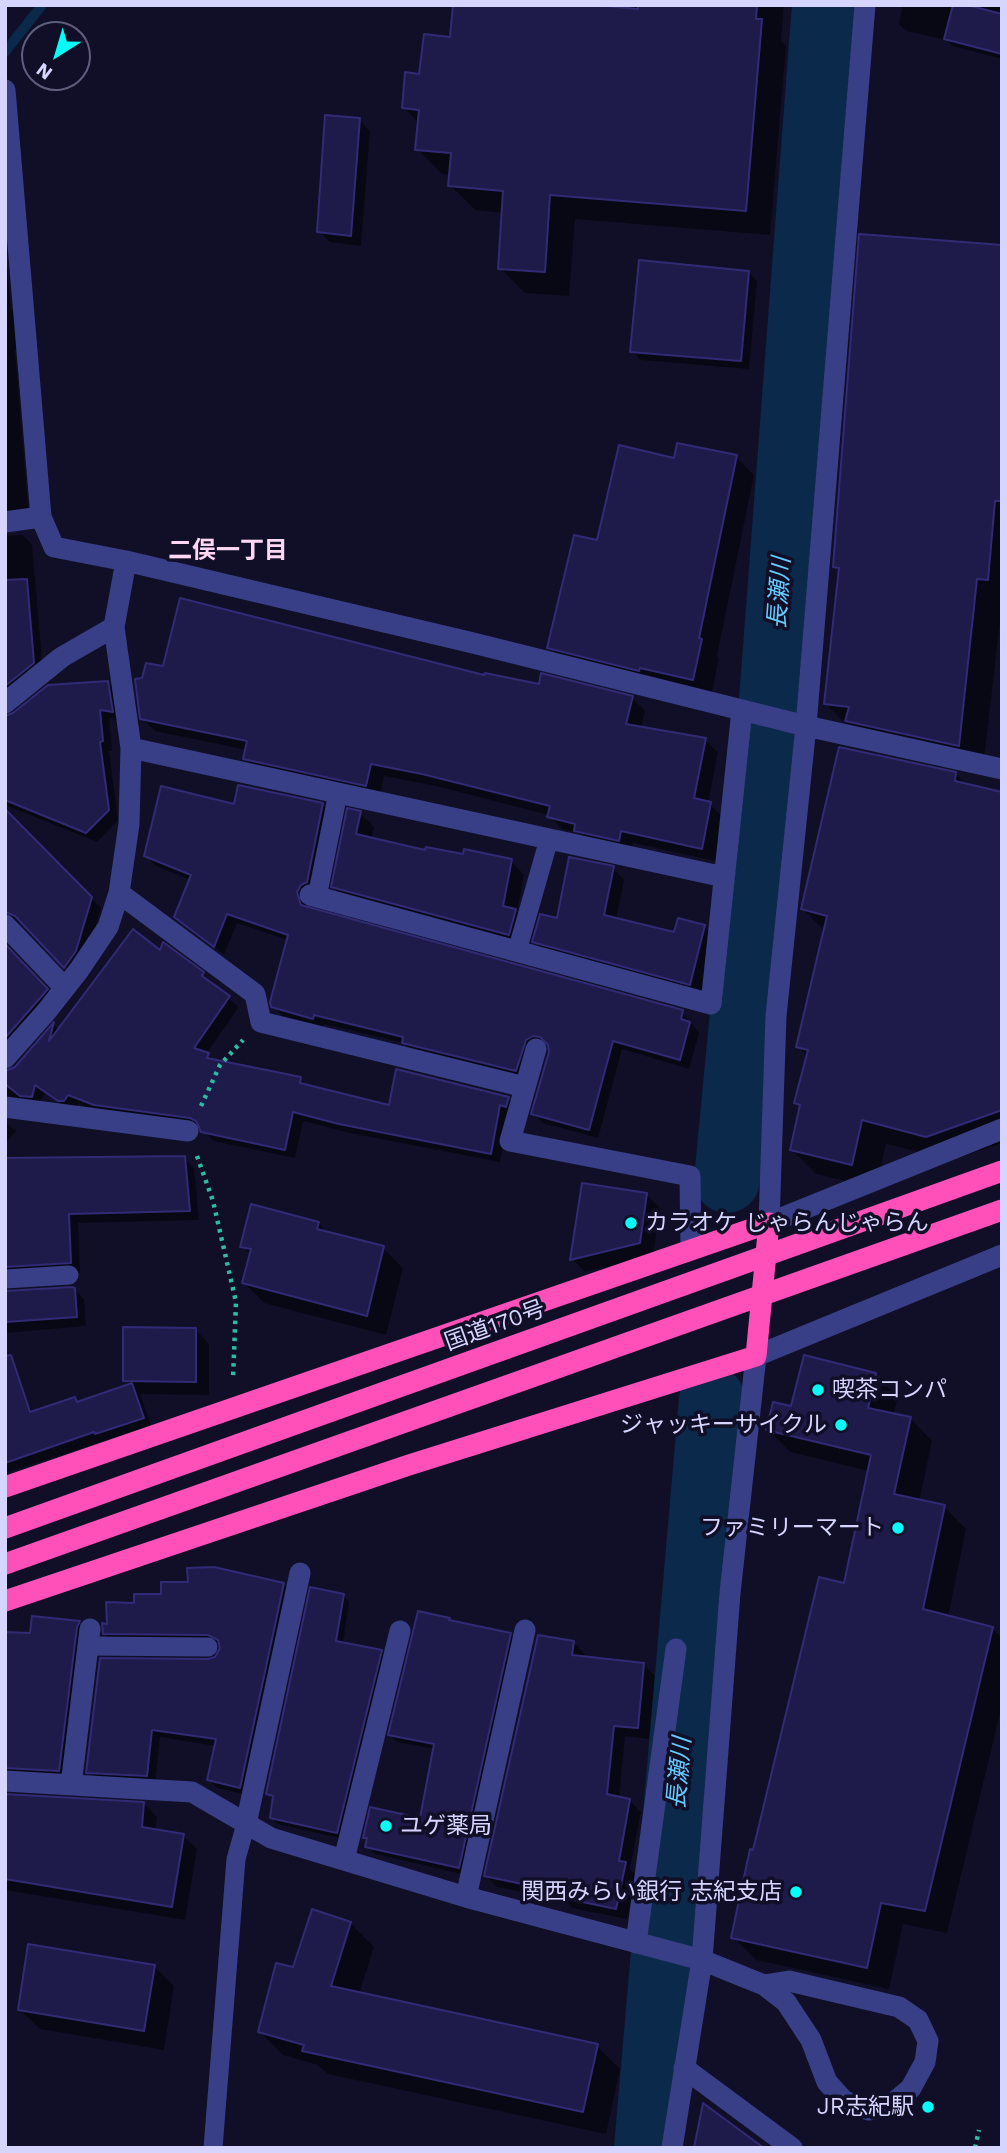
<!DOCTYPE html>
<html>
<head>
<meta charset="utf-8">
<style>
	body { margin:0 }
	#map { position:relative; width:1007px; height:2153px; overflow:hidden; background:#100f27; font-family:"Work Sans",sans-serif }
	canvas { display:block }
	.frame { position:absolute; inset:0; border:7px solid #d5d5ff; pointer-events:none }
	.north { position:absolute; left:21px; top:21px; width:70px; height:70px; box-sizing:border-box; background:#100f27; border:2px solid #5f5e7d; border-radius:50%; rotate:217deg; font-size:19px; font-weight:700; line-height:28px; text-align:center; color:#d5d5ff }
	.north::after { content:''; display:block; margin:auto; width:24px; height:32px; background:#01fff9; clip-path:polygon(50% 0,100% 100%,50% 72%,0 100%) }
</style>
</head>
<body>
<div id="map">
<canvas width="1007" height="2153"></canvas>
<div class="frame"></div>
<div class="north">N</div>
</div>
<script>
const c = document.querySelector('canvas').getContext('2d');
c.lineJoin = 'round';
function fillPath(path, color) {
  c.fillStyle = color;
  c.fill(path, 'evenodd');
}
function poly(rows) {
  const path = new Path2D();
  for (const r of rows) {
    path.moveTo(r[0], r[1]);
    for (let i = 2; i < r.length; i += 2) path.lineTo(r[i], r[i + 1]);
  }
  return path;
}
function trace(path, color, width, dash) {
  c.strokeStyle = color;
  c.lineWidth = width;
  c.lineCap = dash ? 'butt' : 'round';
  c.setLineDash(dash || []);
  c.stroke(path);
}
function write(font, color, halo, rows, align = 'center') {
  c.font = font + ' "Work Sans","Noto Sans JP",sans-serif';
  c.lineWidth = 7;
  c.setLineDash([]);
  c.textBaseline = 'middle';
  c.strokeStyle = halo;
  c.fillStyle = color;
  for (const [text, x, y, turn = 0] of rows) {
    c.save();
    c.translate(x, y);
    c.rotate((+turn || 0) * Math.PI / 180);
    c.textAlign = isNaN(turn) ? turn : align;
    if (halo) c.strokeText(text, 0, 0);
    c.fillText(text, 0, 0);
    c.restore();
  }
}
fillPath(poly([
	[455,5,784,5,781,41,786,46,770,235,575,219,569,296,525,293,500,268,504,213,475,210,450,185,451,175,442,174,417,149,420,124,404,108,421,75,452,39],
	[903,5,1002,5,1002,59,953,46,947,40,906,31,899,24],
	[359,120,370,131,361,246,330,242,319,231],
	[5,243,11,309,15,313,18,349,15,350,29,516,5,523],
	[1002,247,1002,603,983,769,850,728,826,704,840,572,835,567],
	[749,273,757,281,749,369,641,360,632,351],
	[736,457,754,475,717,656,719,658,711,697,567,665,549,647,598,542,675,460],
	[22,535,32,544,43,673,5,690,5,536],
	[164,669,485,677,632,698,645,711,641,728,705,740,718,752,708,803,723,817,715,861,633,843,631,853,588,843,579,833,562,829,549,815,436,786,384,776,379,798,258,771,245,758,247,750,155,731,142,718],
	[108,682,117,692,121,721,109,718,112,751,109,751,118,820,97,842,5,805,5,718],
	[956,774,967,786,1002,794,1002,1143,952,1160,886,1144,876,1188,816,1174,792,1150,801,1108,796,1103,808,1056,798,1046,825,931,803,909],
	[323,805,332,815,306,903,308,910,682,1012,699,1033,689,1069,622,1049,598,1138,543,1123,533,1113,550,1052,550,1046,544,1045,526,1080,413,1052,404,1043,324,1024,323,1027,283,1016,273,1006,288,940,237,923,224,955,176,917,191,880,156,866,146,856,235,806],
	[5,811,101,908,85,961,74,976,25,924,11,921,5,927],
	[360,813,374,827,371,840,426,852,511,861,524,875,517,912,529,924,522,948,347,900,333,887],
	[613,868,624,880,616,920,676,934,704,926,716,938,701,995,546,953,534,941],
	[5,946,56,999,5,1058],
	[161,952,203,974,212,985,239,1007,206,1054,215,1061,300,1079,308,1087,391,1107,508,1098,518,1108,509,1114,500,1162,350,1133,303,1121,295,1158,213,1141,201,1127,105,1114,78,1104,73,1110,69,1110,46,1093,37,1105,5,1108,5,1072,15,1069,54,1025,59,1030],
	[5,1122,16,1131,5,1144],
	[184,1158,194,1168,199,1220,78,1223,80,1272,14,1276,5,1281,5,1159],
	[647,1195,660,1208,653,1256,585,1272,572,1259],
	[318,1223,329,1234,383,1248,403,1268,386,1335,264,1303,244,1283,251,1255,242,1246],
	[74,1289,84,1299,86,1326,5,1333,5,1293],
	[196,1330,209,1344,209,1395,140,1394,151,1426,5,1473,5,1410,26,1404,35,1413,74,1399,78,1403,130,1386,124,1380],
	[875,1375,898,1397,893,1415,910,1418,932,1441,919,1502,944,1507,966,1529,948,1617,992,1628,1002,1638,1002,1705,947,1933,903,1924,889,1989,756,1960,733,1937,754,1852,845,1585,869,1471,790,1452,768,1429,793,1408],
	[284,1584,292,1593,248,1795,217,1788,208,1779,216,1746,160,1737,155,1784,96,1780,88,1772,220,1655,221,1643,218,1642,113,1642,104,1633,108,1626,136,1604],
	[343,1595,349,1602,343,1644,381,1651,388,1658,343,1839,278,1824,271,1818,274,1800,268,1794],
	[449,1619,452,1623,510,1634,517,1642,466,1875,375,1854,367,1847,369,1841,365,1837,421,1820,435,1749,397,1742,390,1735],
	[79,1623,92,1636,72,1784,13,1782,5,1793,5,1634,32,1635],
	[573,1642,585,1654,584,1658,643,1664,655,1676,649,1739,625,1736,619,1798,629,1800,641,1812,630,1869,636,1875,627,1919,572,1908,566,1901,497,1887,486,1876],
	[5,1796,144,1804,157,1817,155,1831,183,1836,197,1849,185,1920,5,1890],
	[350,1923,374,1947,359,1994,597,2046,620,2069,606,2134,328,2074,318,2065,283,2055,260,2032,294,1969],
	[154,1966,174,1986,164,2050,40,2029,20,2010]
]), '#0007');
trace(poly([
	[5,52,42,5]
]), '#0b294a', 10);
trace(poly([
	[727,1180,768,752,825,5],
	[647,2148,712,1399]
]), '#0b294a', 66);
const building = poly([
	[453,5,595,5,638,9,638,5,757,5,756,19,762,19,746,211,550,195,545,272,498,269,503,191,448,186,451,153,415,150,419,110,402,108,405,72,419,74,424,34,450,37,453,5],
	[953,5,967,5,1002,14,1002,54,944,39,953,5],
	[325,115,360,118,351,236,317,232,325,115],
	[859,234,1002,245,1002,501,995,501,988,580,977,579,959,746,845,721,849,707,824,704,839,568,833,567,859,234],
	[639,260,749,271,741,361,630,352,639,260],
	[677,443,737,455,699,638,702,639,693,680,640,668,639,671,547,648,574,535,597,540,619,445,674,458,677,443],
	[27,579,34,663,5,686,5,580,27,579],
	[180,598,484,675,485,673,539,684,541,673,633,696,626,724,706,738,694,798,711,802,702,849,621,831,619,841,574,831,575,824,547,817,550,806,422,774,371,764,366,786,243,759,247,741,140,719,135,679,142,678,146,663,163,666,180,598],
	[108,681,113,712,100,710,103,741,100,742,109,810,86,833,5,800,5,716,13,713,48,685,108,681],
	[839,747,956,772,955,781,1002,792,1002,1110,926,1137,862,1120,852,1165,790,1150,800,1105,794,1103,808,1050,796,1047,827,916,801,909,839,747],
	[238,785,323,803,307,882,301,885,297,892,301,905,683,1010,681,1019,690,1022,680,1060,613,1041,589,1130,531,1114,549,1052,548,1045,540,1037,533,1036,526,1040,516,1071,402,1043,403,1037,314,1015,313,1019,271,1007,270,1002,288,935,227,914,214,947,174,917,191,875,144,856,161,786,234,804,238,785],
	[347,808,361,811,356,834,425,850,426,847,463,854,464,849,512,859,503,906,516,909,509,935,331,887,347,808],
	[5,809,92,897,76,951,64,968,15,916,5,912,5,809],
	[569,857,614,866,604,915,674,932,678,918,705,925,690,985,532,942,540,914,557,918,569,857],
	[133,929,160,950,163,942,204,972,202,976,230,996,194,1048,209,1053,207,1058,301,1077,300,1083,389,1105,396,1069,509,1097,506,1107,500,1105,491,1154,339,1124,293,1112,285,1150,201,1132,196,1121,190,1118,94,1105,68,1095,64,1101,58,1101,35,1085,32,1097,20,1096,5,1084,5,1071,15,1067,54,1022,49,1041,133,929],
	[5,944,48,989,5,1038,5,944],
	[185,1156,190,1211,69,1214,71,1263,5,1267,5,1158,185,1156],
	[582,1183,647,1193,640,1243,570,1260,582,1183],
	[251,1204,319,1222,317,1229,384,1246,367,1316,242,1283,251,1249,240,1247,251,1204],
	[72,1287,75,1288,77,1317,5,1322,5,1291,72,1287],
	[123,1327,196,1328,196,1382,123,1381,123,1327],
	[11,1355,30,1412,75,1397,77,1402,132,1383,144,1418,95,1434,94,1432,5,1463,5,1356,11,1355],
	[804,1355,876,1373,868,1408,911,1417,894,1494,945,1505,923,1609,993,1627,925,1911,881,1903,867,1968,731,1938,750,1849,753,1850,819,1577,844,1583,871,1455,766,1430,773,1402,791,1406,804,1355],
	[214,1567,284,1583,240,1788,207,1780,216,1739,152,1730,147,1776,86,1773,100,1658,208,1659,215,1657,220,1648,218,1640,208,1635,103,1634,102,1623,107,1624,106,1602,134,1603,134,1594,161,1594,161,1582,188,1582,187,1568,214,1567],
	[310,1587,344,1594,336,1641,382,1650,337,1833,270,1818,273,1796,266,1794,310,1587],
	[418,1611,450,1618,449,1620,511,1633,459,1868,365,1847,367,1838,363,1838,370,1807,420,1818,434,1744,388,1735,418,1611],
	[32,1616,80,1621,77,1627,59,1771,5,1768,5,1632,30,1633,32,1616],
	[538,1635,574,1641,572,1655,644,1663,638,1728,614,1726,607,1794,630,1799,619,1861,626,1862,616,1909,559,1897,560,1892,484,1876,538,1635],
	[5,1794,144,1802,142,1827,184,1834,172,1907,5,1879,5,1794],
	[312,1909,351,1922,331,1986,598,2044,583,2112,302,2051,304,2045,258,2032,276,1963,293,1967,312,1909],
	[28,1944,155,1965,144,2031,18,2010,28,1944],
	[703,2103,764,2148,694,2148,703,2103]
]);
fillPath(building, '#1e1a49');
trace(building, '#312b75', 2);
trace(poly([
	[201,1106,220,1065,243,1040],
	[197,1156,213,1201,236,1302,233,1379],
	[975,2148,979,2130]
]), '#2cbca2', 4.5, [3.5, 5]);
trace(poly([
	[317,897,338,793],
	[517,951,549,839],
	[5,1279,69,1275],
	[88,1646,208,1647],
	[213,2148,236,1859,246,1824]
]), '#383f87', 19);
trace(poly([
	[865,5,806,726,776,1016,769,1223,1002,1129],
	[5,90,41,517,54,547,126,561,469,642,806,726,1002,769],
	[5,522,41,517],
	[5,703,62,657,114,627],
	[131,748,724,877],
	[119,893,255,994,261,1022,525,1087],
	[310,895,711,1004,742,710],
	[5,925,65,988],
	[536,1049,510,1141,690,1176,691,1250],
	[5,1058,46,1012,79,970,108,927,119,893,129,824,131,748,114,627,126,561],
	[5,1107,188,1131],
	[5,1781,192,1792,271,1838,466,1897,702,1960,764,1985,786,2002,811,2040,827,2082,844,2101,869,2110,892,2104,911,2088,925,2062,928,2041,918,2020,899,2007,789,1981,764,1985],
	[71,1785,90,1629],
	[246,1824,300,1573],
	[344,1860,400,1631],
	[466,1897,525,1630],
	[636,1943,676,1649],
	[684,2068,792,2148],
	[672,2148,702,1960,730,1593,756,1356,1002,1255]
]), '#383f87', 21);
trace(poly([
	[5,1487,769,1223,756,1356,409,1465,5,1601]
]), '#ff50b9', 21);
trace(poly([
	[5,1528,1002,1171],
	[5,1564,1002,1210]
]), '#ff50b9', 21);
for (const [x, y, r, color] of [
	[631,1223,7,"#01fff9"],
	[818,1390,7,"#01fff9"],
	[841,1425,7,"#01fff9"],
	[898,1528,7,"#01fff9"],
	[386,1826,7,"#01fff9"],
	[796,1892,7,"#01fff9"],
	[928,2107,7,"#01fff9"]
]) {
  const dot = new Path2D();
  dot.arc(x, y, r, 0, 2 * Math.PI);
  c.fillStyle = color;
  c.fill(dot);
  trace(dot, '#100f27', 2.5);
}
write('23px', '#d5d5ff', '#100f27', [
	["カラオケ じゃらんじゃらん",645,1223,"left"],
	["喫茶コンパ",832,1390,"left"],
	["ジャッキーサイクル",827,1425],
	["ファミリーマート",884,1528],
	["ユゲ薬局",400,1826,"left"],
	["関西みらい銀行 志紀支店",782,1892],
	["JR志紀駅",914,2107]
], 'right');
write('23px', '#d5d5ff', '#100f27', [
	["国道170号",495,1326,-20]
]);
write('bold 24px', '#ffd7f5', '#100f27', [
	["二俣一丁目",228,551]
]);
write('italic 24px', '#63caff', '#100f27', [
	["長瀬川",780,593,-86],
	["長瀬川",680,1773,-85]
]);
</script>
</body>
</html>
